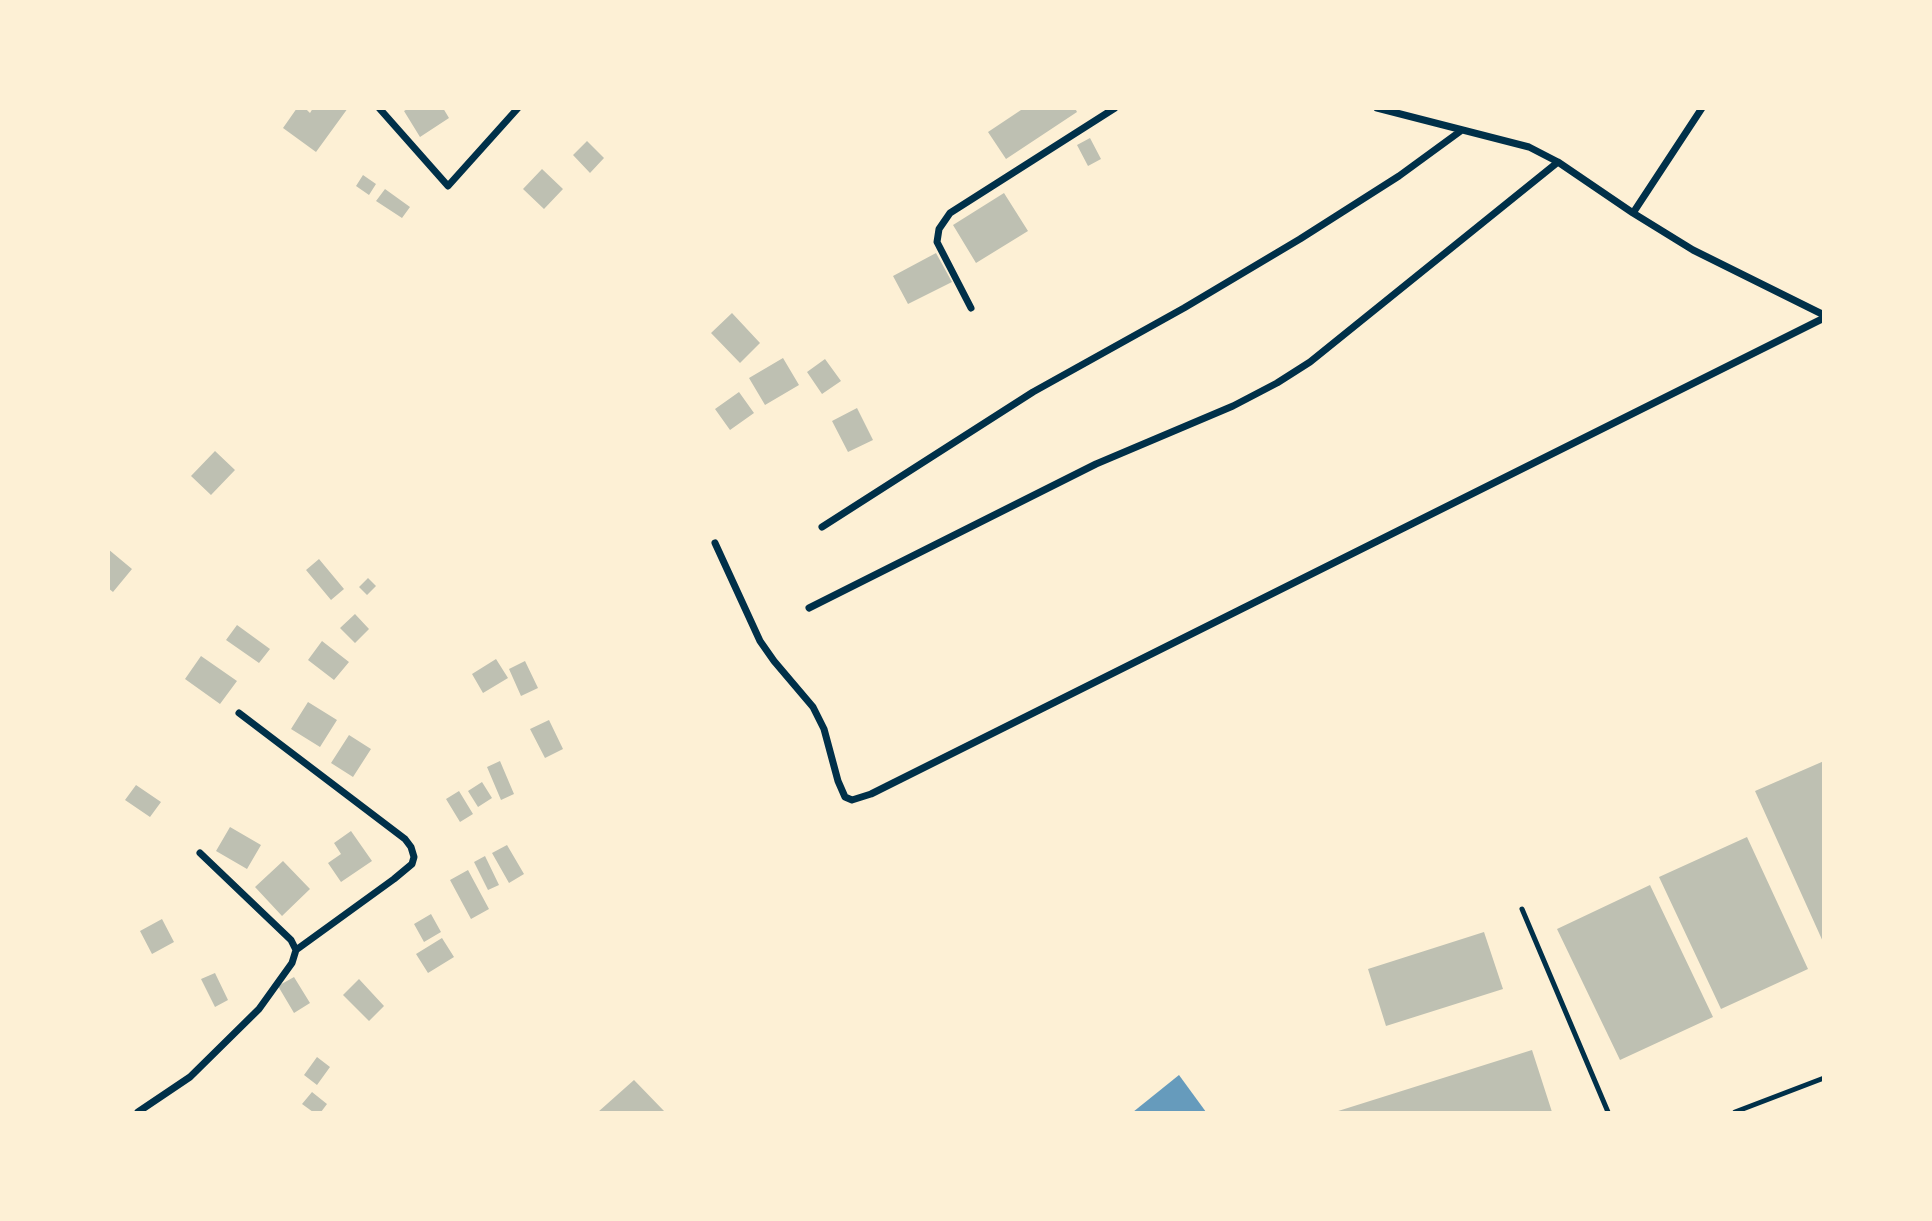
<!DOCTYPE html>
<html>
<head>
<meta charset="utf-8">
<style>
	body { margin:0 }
	#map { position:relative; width:1932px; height:1221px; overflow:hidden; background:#fdf0d5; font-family:"Work Sans",sans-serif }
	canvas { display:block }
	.frame { position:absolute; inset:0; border:110px solid #fdf0d5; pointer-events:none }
</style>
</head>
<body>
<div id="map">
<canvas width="1932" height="1221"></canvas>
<div class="frame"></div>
</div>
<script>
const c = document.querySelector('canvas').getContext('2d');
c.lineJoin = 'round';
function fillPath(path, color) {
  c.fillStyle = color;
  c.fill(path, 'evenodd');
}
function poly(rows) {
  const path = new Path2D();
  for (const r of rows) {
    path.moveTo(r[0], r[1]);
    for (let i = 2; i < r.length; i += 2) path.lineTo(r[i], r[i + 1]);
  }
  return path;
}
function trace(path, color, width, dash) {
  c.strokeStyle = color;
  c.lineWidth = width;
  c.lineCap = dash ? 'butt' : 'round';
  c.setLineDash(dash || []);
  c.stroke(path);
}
fillPath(poly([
	[1179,1075,1206,1112,1133,1112]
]), '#669bbc');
fillPath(poly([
	[297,108,305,108,310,113,313,108,348,108,316,152,283,128],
	[409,108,443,108,449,118,420,137,404,111],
	[1024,108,1075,108,1077,112,1006,159,988,132],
	[1090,138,1101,159,1088,166,1077,145],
	[587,141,604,158,590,173,573,155],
	[542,169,563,189,544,209,523,189],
	[363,175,376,184,369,195,356,186],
	[385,189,410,207,402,218,376,201],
	[1004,193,1028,231,976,263,953,225],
	[936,253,952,282,908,304,893,276],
	[732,313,760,343,740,363,711,333],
	[783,358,799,385,765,405,749,378],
	[825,359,841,381,822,394,807,372],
	[739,392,754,413,730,430,715,409],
	[857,408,873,440,848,452,832,421],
	[215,451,235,470,211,495,191,476],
	[108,549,132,569,113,592,108,588],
	[319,559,344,589,331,600,306,570],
	[368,578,376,586,367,595,359,587],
	[355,614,369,629,355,643,340,628],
	[237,625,270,649,259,663,226,640],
	[322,641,349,662,334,680,308,660],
	[201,656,237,681,220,704,185,679],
	[496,659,508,678,483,693,472,674],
	[525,661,538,688,521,696,509,669],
	[308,702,337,720,320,747,291,729],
	[549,720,563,749,545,758,530,729],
	[349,735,371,749,353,777,331,763],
	[500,761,514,794,501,800,487,767],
	[1824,761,1824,944,1755,791],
	[482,782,492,798,478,807,468,791],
	[136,785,161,802,150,817,125,800],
	[459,791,473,814,460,822,446,799],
	[230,827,261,845,247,869,216,851],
	[351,831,372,861,341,882,328,863,341,854,334,843],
	[1747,837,1808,969,1721,1009,1659,877],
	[507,845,524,874,509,883,492,853],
	[485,856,499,885,488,890,474,862],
	[283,861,310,889,282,916,255,887],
	[468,870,489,909,471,919,450,880],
	[1650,885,1713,1017,1620,1060,1557,929],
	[431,914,441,932,424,942,414,924],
	[162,919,174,942,152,954,140,931],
	[1484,932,1503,989,1386,1026,1368,969],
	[442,938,454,957,428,973,416,954],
	[215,973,228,1000,215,1007,201,979],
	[294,977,310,1003,294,1013,278,986],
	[359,979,384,1006,369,1021,343,995],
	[1532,1050,1552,1112,1335,1112],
	[317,1057,330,1067,317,1085,304,1075],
	[634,1080,665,1112,598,1112],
	[312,1092,327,1104,321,1112,313,1112,302,1104]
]), '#bec0b2');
trace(poly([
	[1522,909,1608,1112],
	[1735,1112,1824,1078]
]), '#003049', 5);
trace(poly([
	[379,108,448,186,518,108],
	[1377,108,1529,147,1558,162,1633,213,1693,250,1824,315],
	[1633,213,1702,108],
	[971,308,937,242,939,229,950,213,1115,108],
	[822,527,1033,392,1184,308,1300,239,1399,176,1462,130],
	[715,543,760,641,774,661,813,707,824,729,838,781,845,797,852,800,871,794,1824,318],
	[809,608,1096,464,1233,406,1277,383,1310,362,1558,162],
	[239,713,405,839,411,847,414,857,412,864,394,879,296,950],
	[138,1112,190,1077,259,1009,292,963,296,950,291,940,200,853]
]), '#003049', 7);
</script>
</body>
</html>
